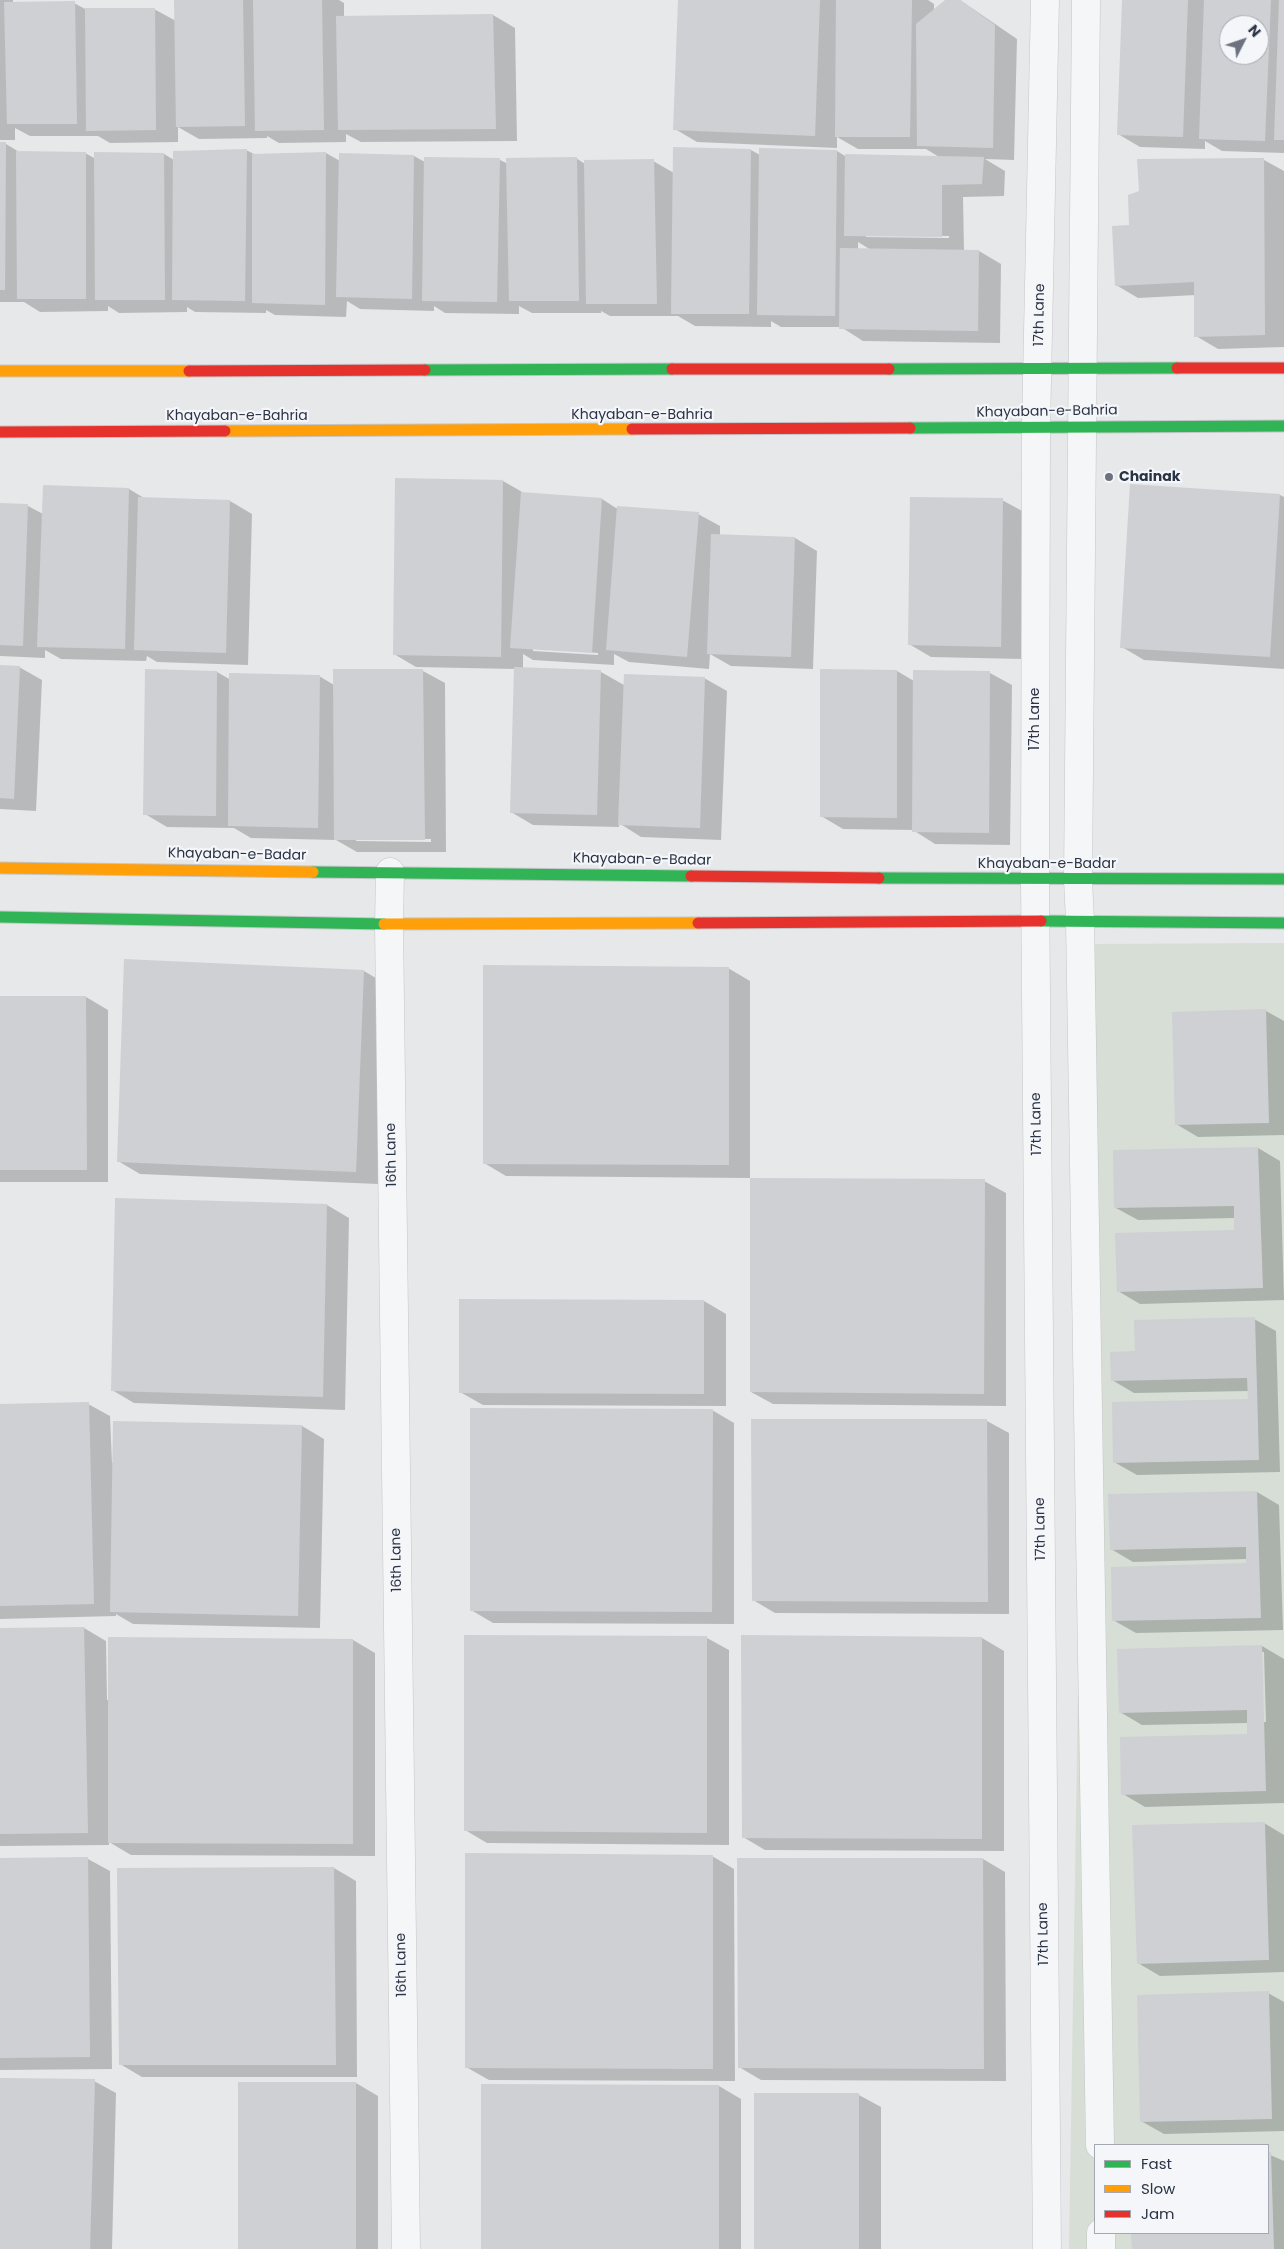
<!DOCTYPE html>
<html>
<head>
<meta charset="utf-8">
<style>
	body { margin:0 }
	#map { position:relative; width:1284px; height:2249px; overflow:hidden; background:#e6e8ea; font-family:Poppins,sans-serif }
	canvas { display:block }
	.legend { position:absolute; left:1094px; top:2144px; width:175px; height:90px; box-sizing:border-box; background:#f4f6f9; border:1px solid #a4a8b1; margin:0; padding:6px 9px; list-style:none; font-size:15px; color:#2b3445 }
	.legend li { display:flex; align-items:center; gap:10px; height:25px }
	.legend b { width:25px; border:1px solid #a4a8b1 }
	.north { position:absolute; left:1219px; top:15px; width:50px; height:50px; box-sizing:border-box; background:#f4f6f9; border:1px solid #a4a8b1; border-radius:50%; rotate:49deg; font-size:14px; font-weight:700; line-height:20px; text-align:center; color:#2b3445 }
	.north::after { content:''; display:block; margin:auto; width:18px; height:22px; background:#6c737f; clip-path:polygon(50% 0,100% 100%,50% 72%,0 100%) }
</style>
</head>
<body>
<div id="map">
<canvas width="1284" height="2249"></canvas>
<ul class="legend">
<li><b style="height:6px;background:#30b455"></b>Fast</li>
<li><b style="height:6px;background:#ff9f0a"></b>Slow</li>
<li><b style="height:6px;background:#e5322d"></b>Jam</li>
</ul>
<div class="north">N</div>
</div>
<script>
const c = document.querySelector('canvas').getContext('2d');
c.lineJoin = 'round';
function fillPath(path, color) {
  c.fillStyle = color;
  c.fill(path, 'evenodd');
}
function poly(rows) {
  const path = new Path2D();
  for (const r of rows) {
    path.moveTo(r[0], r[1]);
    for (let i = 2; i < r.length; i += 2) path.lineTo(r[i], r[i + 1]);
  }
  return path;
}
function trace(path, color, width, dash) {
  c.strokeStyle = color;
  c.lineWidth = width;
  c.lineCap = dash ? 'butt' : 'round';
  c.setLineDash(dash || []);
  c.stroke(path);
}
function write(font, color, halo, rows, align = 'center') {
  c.font = font + ' Poppins,sans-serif';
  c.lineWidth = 4.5;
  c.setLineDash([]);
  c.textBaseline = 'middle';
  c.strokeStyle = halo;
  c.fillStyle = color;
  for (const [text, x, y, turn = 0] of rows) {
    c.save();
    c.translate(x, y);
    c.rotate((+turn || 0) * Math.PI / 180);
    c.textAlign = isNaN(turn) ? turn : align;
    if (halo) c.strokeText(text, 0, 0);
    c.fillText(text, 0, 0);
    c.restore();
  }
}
fillPath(poly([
	[1284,943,1284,2249,1069,2249,1090,944],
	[1095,2145,1268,2145,1268,2233,1095,2233]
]), '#d6ded6');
fillPath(poly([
	[0,0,13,0,13,3,74,3,87,10,154,9,176,21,175,0,339,0,344,3,344,17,493,15,515,28,517,141,361,142,346,134,346,142,279,143,267,136,267,138,199,139,178,127,178,142,110,143,98,136,30,136,15,128,15,140,0,140],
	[679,0,928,0,934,4,934,10,947,0,960,0,1017,39,1014,160,985,159,1005,171,1004,196,963,197,964,251,979,251,1001,264,1000,343,863,341,841,327,781,327,771,321,771,327,695,326,678,316,610,316,601,311,601,313,532,313,519,306,519,314,445,313,434,306,434,311,360,309,347,301,346,317,275,315,266,310,266,313,195,312,187,307,187,312,119,313,108,306,108,311,40,312,24,302,0,302,0,144,6,144,21,153,85,153,96,159,96,154,164,154,174,160,246,150,256,155,326,153,340,161,340,154,414,156,425,162,500,160,508,164,576,158,585,164,653,161,674,173,751,150,760,155,837,151,845,156,939,157,926,149,858,149,837,137,837,148,697,142,675,129],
	[866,235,949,236,949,238,866,237],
	[858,242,871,250,858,250],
	[1123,0,1284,0,1284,153,1222,151,1205,141,1205,149,1140,147,1118,134],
	[1229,25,1259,25,1259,55,1229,55],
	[1139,160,1264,160,1284,171,1284,347,1218,349,1196,336,1196,295,1138,298,1116,285,1140,192],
	[396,479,503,481,524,493,602,499,616,508,698,514,720,526,720,535,795,538,817,551,813,669,731,666,710,654,709,669,629,662,614,654,614,665,533,660,523,654,523,669,601,672,624,685,704,678,727,691,721,840,641,837,619,823,619,827,533,825,511,812,515,669,416,667,394,654],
	[533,648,598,653,598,655,533,651],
	[129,489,144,498,230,501,252,514,248,665,157,662,147,656,146,661,61,659,45,650,45,658,0,656,0,505,28,506,43,514],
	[1280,495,1284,497,1284,669,1144,660,1122,647],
	[1002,500,1024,512,1023,659,931,657,909,644],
	[0,667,19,667,42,680,36,811,0,809],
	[423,671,445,683,446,852,357,852,336,840,251,838,234,828,167,827,145,814,217,672,231,680,319,676,334,685],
	[356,839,431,839,431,842,356,841],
	[897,671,914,681,914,671,990,673,1012,685,1010,845,935,844,913,830,843,829,821,816],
	[728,968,750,981,750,1178,506,1176,484,1163],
	[364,971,386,984,378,1184,140,1174,118,1161],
	[0,997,86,997,108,1010,108,1182,0,1182],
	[1266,1011,1284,1021,1284,1135,1198,1137,1176,1124,1173,1013],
	[1258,1148,1280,1161,1284,1300,1140,1304,1118,1291,1235,1231,1235,1218,1138,1220,1116,1208],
	[984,1181,1006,1193,1006,1406,773,1404,751,1392],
	[327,1205,349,1218,345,1410,134,1403,112,1390],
	[704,1301,726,1314,726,1406,483,1405,460,1392],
	[1254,1319,1276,1331,1280,1472,1137,1475,1114,1462,1250,1400,1249,1391,1134,1393,1112,1380,1136,1352],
	[88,1404,110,1416,112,1463,302,1426,324,1439,320,1628,133,1624,116,1614,116,1616,0,1619,0,1406],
	[712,1410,734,1423,734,1624,493,1623,471,1610],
	[987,1421,1009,1433,1009,1614,775,1613,753,1600],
	[1257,1492,1279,1505,1283,1630,1136,1633,1113,1620,1247,1565,1247,1559,1133,1562,1111,1549],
	[84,1628,106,1641,107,1700,353,1640,375,1653,375,1856,131,1855,109,1842,109,1845,0,1846,0,1629],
	[465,1636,707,1638,729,1650,729,1845,487,1843,465,1830],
	[982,1638,1004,1651,1004,1851,765,1850,743,1837],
	[1262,1646,1284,1659,1284,1803,1145,1807,1123,1794,1249,1735,1248,1723,1142,1725,1120,1712],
	[1261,1652,1264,1652,1266,1722,1263,1722],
	[1264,1823,1284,1835,1284,1972,1160,1976,1138,1963],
	[712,1856,734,1869,735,2081,489,2080,466,2067],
	[0,1859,88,1859,110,1871,112,2069,0,2070],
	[983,1859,1005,1872,1006,2081,761,2080,739,2067],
	[334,1868,356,1881,357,2077,142,2077,120,2064],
	[1268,1993,1284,2002,1284,2131,1164,2134,1141,2121],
	[0,2079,94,2081,116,2093,112,2249,0,2249],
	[356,2083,378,2096,378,2249,239,2249],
	[482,2085,719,2086,741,2099,741,2249,482,2249],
	[859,2095,881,2107,881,2249,755,2249],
	[1268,2154,1284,2161,1284,2249,1133,2249,1132,2234,1268,2233]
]), '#0003');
fillPath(poly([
	[174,0,243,0,245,126,176,127],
	[253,0,322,0,324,130,255,131],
	[678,0,820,0,815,136,673,130],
	[836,0,912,0,910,137,835,137],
	[945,0,960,0,995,25,993,148,917,146,916,24],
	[1122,0,1188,0,1183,137,1117,135],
	[1204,0,1271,0,1265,141,1199,139],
	[1229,25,1259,25,1259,55,1229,55],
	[1279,0,1284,0,1284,140,1274,140],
	[75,1,77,124,7,124,4,2],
	[85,8,155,8,156,130,86,131],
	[493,14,496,129,338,130,336,16],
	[0,142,6,142,5,290,0,290],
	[673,147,751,149,749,314,671,314],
	[759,148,837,150,835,316,757,315],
	[247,149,245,301,172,300,173,151],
	[16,151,86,152,86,299,17,299],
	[94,152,164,153,165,300,95,300],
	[326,152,325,305,252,303,252,154],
	[339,153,414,155,412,299,336,297],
	[845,154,984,157,982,184,942,185,942,237,844,236],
	[424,157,500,158,497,302,422,301],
	[577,157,579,301,509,301,506,158],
	[1264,158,1265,335,1194,337,1194,282,1115,286,1112,226,1129,225,1128,195,1139,191,1137,159],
	[654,159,657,304,586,304,584,160],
	[840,248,979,250,978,331,839,329],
	[395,478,503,480,501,657,393,655],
	[1130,484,1280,494,1270,657,1120,648],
	[43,485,129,488,125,649,37,647],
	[521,492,602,498,592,653,510,648],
	[138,497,230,500,226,653,134,650],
	[910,497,1003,498,1001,647,908,645],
	[0,503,28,504,23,646,0,645],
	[617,506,699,512,687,657,606,650],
	[711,534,795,537,791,657,707,654],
	[0,665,20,666,14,799,0,798],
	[514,667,601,670,597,815,510,813],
	[145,669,217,671,216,816,143,815],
	[333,669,423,669,425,840,334,840],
	[820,669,897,670,897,818,820,817],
	[913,670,990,671,989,833,912,832],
	[229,673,320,675,318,828,228,826],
	[624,674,705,677,700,828,618,825],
	[124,959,364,970,356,1172,117,1162],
	[483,965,729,967,729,1165,483,1164],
	[0,996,86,996,87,1170,0,1170],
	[1266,1009,1269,1123,1175,1125,1172,1012],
	[1258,1147,1263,1288,1117,1292,1115,1233,1234,1230,1234,1206,1114,1208,1113,1150],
	[750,1178,985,1179,984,1394,750,1392],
	[115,1198,327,1204,323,1397,111,1391],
	[459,1299,704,1300,704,1394,459,1393],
	[1255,1317,1259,1460,1113,1463,1112,1402,1248,1399,1247,1378,1111,1381,1110,1352,1135,1351,1134,1320],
	[89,1402,94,1604,0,1606,0,1404],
	[470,1408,713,1409,712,1612,470,1611],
	[751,1419,987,1419,988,1602,752,1601],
	[113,1421,302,1425,298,1616,110,1612],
	[1257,1491,1261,1618,1112,1621,1111,1567,1246,1563,1246,1547,1110,1550,1108,1494],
	[84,1627,88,1833,0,1834,0,1628],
	[464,1635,707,1636,707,1833,464,1831],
	[741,1635,982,1637,982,1839,742,1838],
	[108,1637,353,1639,353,1844,108,1843],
	[1262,1645,1266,1791,1121,1795,1120,1737,1247,1734,1247,1710,1119,1713,1117,1649],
	[1265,1822,1269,1960,1137,1964,1132,1825],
	[465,1853,713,1855,713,2069,465,2068],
	[88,1857,90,2057,0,2058,0,1858],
	[737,1858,983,1858,984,2069,738,2068],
	[334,1867,336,2065,119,2065,117,1868],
	[1269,1991,1272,2119,1140,2122,1137,1995],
	[0,2078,95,2079,90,2249,0,2249],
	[238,2082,356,2082,356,2249,238,2249],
	[481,2084,719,2085,719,2249,481,2249],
	[754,2093,859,2093,859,2249,754,2249],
	[1268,2152,1271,2152,1274,2249,1132,2249,1131,2233,1268,2233]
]), '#ced0d3');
const street = poly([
	[1045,0,1036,428,1035,880,1047,2249],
	[1086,0,1078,879,1080,921,1100,2145],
	[390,872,389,924,406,2249],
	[1101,2233,1101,2249]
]);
const fast = poly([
	[889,369,1177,368],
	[425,370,672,369],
	[910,428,1284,426],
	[313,872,691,876],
	[879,878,1284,879],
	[0,917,384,924],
	[1041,921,1284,923]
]);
const slow = poly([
	[0,371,189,371],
	[225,431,632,429],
	[0,868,313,872],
	[384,924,698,923]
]);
const jam = poly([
	[1177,368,1284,368],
	[672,369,889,369],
	[189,371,425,370],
	[632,429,910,428],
	[0,432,225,431],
	[691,876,879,878],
	[698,923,1041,921]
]);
trace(street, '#c4c6c8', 29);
trace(fast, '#c4c6c8', 13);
trace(slow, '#c4c6c8', 13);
trace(jam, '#c4c6c8', 13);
trace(street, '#f5f6f7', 28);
trace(fast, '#30b455', 11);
trace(slow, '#ff9f0a', 11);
trace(jam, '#e5322d', 11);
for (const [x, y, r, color] of [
	[1109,477,5,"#6c737f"]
]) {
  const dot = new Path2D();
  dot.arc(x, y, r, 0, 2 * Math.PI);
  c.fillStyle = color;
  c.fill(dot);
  trace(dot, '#f4f6f9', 2);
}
write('14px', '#2b3445', '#f4f6f9', [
	["17th Lane",1040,315,-89],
	["Khayaban-e-Bahria",1047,412,-1],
	["Khayaban-e-Bahria",642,415],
	["Khayaban-e-Bahria",237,416],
	["17th Lane",1035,719,-90],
	["Khayaban-e-Badar",237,855,1],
	["Khayaban-e-Badar",642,860,1],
	["Khayaban-e-Badar",1047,864],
	["17th Lane",1037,1124,-91],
	["16th Lane",392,1155,-91],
	["17th Lane",1041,1529,-91],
	["16th Lane",397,1560,-91],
	["17th Lane",1044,1934,-91],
	["16th Lane",402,1965,-91]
]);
write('bold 14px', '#2b3445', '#f4f6f9', [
	["Chainak",1119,477]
], 'left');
</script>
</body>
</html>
